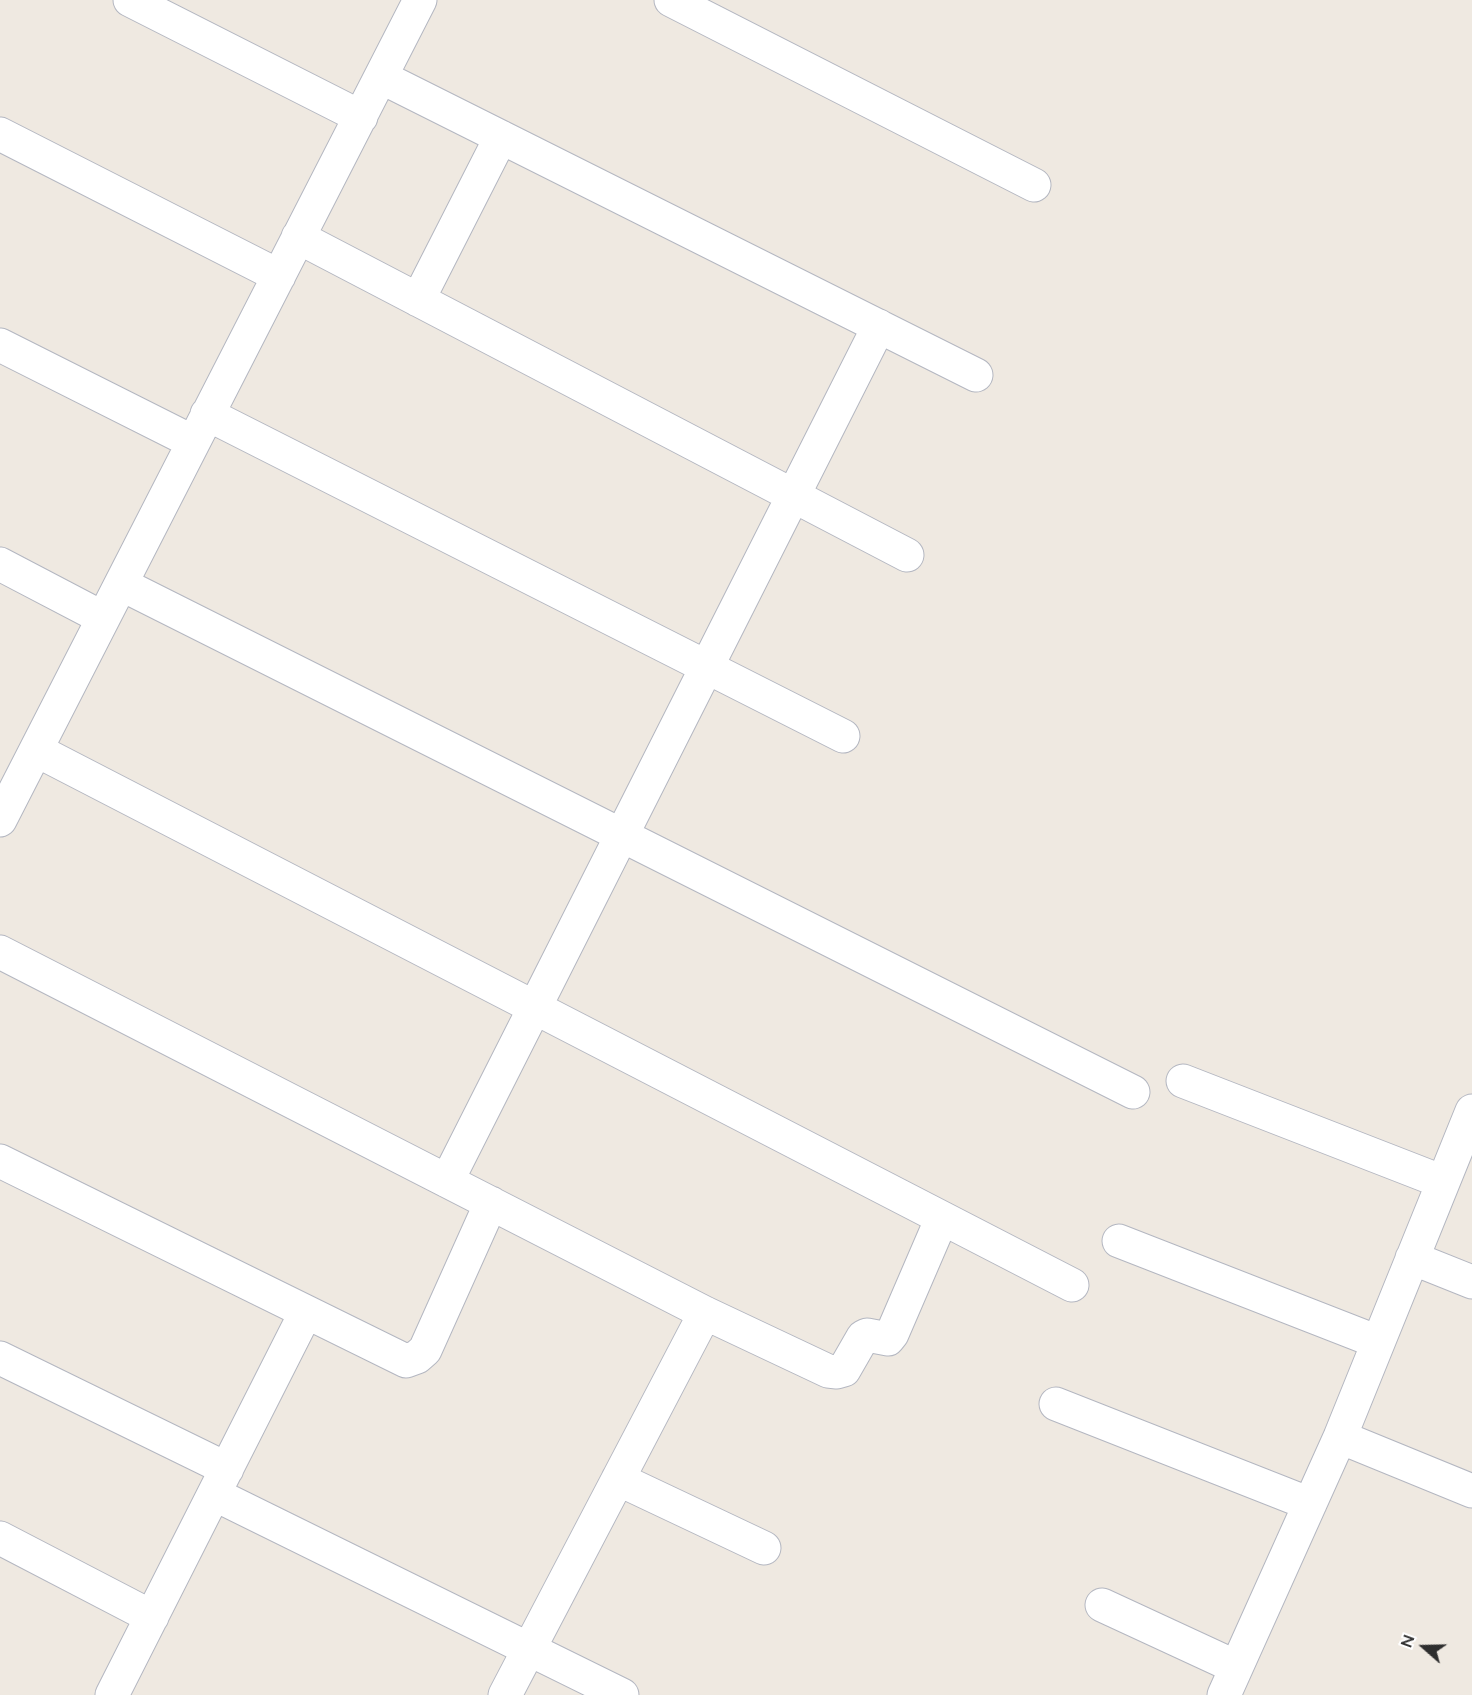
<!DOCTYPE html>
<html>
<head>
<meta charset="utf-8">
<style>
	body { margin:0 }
	#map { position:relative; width:1472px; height:1695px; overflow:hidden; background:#efe9e1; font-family:Lato,sans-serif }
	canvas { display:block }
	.north { position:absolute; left:1394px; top:1617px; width:60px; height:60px; -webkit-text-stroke:4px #fff; paint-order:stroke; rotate:290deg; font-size:16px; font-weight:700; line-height:24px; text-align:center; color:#2e2e2e }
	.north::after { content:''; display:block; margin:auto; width:21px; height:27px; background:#2e2e2e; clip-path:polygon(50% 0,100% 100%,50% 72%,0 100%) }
</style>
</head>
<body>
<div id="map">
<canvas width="1472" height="1695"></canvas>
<div class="north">N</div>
</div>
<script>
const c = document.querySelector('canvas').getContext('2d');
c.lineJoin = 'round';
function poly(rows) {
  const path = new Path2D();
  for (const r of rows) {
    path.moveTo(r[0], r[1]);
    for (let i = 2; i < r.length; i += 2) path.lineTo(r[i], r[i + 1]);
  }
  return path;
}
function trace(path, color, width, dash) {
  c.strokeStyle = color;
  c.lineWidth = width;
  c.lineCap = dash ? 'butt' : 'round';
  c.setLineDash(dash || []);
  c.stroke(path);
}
const minor = poly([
	[130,0,361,117],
	[671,0,1034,185],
	[381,77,976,375],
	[0,134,279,276],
	[298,237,907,555],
	[418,300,501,137],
	[0,345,193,442],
	[207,414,843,736],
	[0,564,103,618],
	[121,584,1133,1092],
	[36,750,1072,1285],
	[0,820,420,0],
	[0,952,705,1313,828,1371,837,1372,844,1370,863,1337,867,1335,888,1339,892,1334,942,1218],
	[1183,1081,1443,1182],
	[0,1161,406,1361,417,1357,425,1350,491,1203],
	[447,1181,879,326],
	[1119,1241,1378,1342],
	[1412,1258,1472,1282],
	[0,1358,227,1469],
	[1056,1404,1310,1504],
	[1340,1437,1472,1491],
	[618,1479,764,1548],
	[214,1494,622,1695],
	[0,1538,152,1617],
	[1102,1605,1236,1667],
	[112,1695,306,1312],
	[505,1695,705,1313],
	[1224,1695,1340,1437,1472,1111]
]);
trace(minor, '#b4b7c1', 35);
trace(minor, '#fff', 33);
</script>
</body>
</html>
